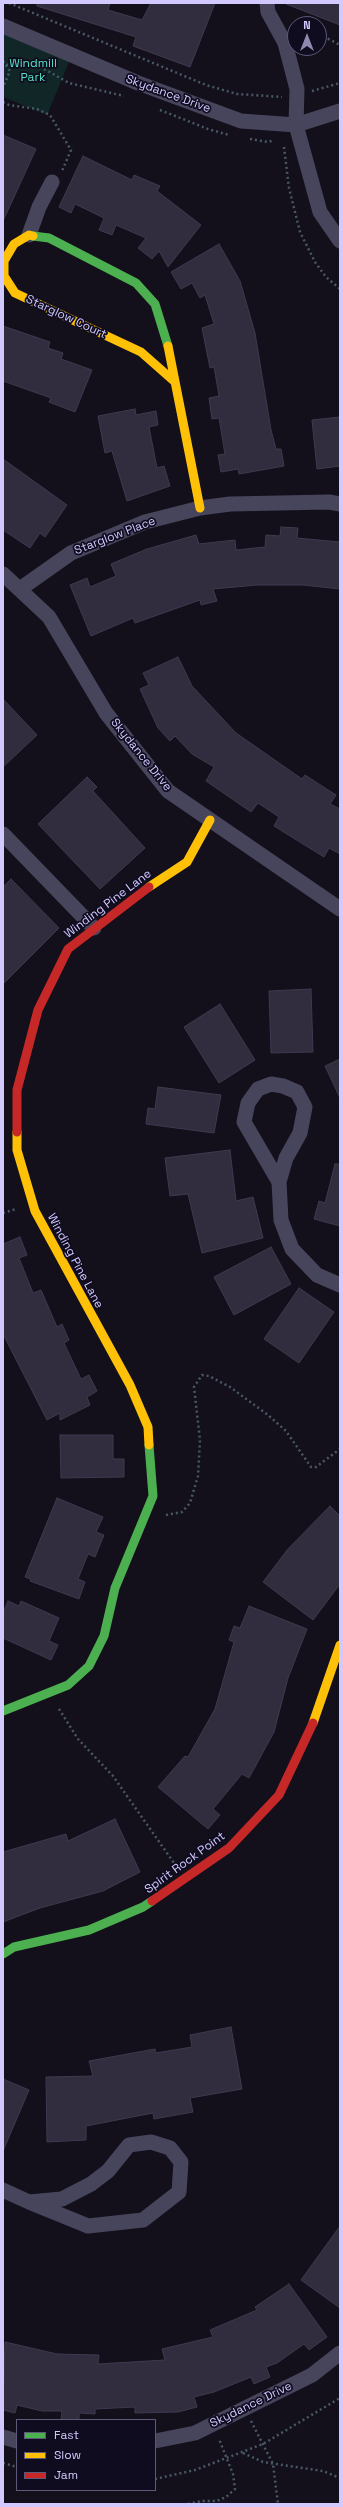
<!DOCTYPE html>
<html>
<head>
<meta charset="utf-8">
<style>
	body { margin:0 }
	#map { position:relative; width:343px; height:2507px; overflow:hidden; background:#13101b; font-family:"Space Grotesk",sans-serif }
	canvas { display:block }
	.frame { position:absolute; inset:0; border:4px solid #d2caff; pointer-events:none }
	.legend { position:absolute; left:16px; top:2419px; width:140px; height:72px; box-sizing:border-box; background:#100c1f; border:1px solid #5e5879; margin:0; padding:5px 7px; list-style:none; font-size:12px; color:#d2caff }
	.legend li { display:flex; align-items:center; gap:8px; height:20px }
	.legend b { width:20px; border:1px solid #5e5879 }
	.north { position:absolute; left:287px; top:16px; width:40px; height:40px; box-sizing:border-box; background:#100c1f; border:1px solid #5e5879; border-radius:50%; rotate:0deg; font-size:11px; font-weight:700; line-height:16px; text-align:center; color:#d2caff }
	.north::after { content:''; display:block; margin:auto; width:14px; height:18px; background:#8f89af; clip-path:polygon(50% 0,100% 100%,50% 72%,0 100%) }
</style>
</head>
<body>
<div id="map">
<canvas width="343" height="2507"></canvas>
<div class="frame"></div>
<ul class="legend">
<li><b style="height:5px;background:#4caf50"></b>Fast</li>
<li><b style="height:5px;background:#ffc107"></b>Slow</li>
<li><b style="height:5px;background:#c62828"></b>Jam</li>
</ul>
<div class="north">N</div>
</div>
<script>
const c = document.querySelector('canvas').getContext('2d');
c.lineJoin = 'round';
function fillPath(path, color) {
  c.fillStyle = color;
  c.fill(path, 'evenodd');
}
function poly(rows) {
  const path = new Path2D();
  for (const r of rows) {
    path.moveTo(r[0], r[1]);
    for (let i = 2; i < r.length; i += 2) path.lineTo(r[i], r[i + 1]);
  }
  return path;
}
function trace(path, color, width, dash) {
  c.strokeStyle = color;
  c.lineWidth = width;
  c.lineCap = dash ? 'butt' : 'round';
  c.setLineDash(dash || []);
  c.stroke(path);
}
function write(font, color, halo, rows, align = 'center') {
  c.font = font + ' "Space Grotesk",sans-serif';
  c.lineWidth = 3.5;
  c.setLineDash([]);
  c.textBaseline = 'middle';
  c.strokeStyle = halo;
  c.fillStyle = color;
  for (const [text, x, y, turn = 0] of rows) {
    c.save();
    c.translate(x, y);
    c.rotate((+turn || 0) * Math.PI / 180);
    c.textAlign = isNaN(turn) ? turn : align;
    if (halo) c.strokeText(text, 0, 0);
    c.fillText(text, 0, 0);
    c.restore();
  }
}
fillPath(poly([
	[3,26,72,55,47,115,3,97]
]), '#102627');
const building = poly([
	[37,3,110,3,108,10,142,20,151,3,215,3,190,67,133,46,136,37,37,6,37,3],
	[287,3,340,3,340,25,286,4,287,3],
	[3,135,36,149,3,221,3,135],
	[83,156,132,180,134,175,160,186,157,191,201,225,168,267,159,251,152,259,138,248,146,238,116,225,112,235,99,230,104,218,75,204,71,213,59,207,83,156],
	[219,244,240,281,255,333,271,430,276,449,281,449,284,466,239,474,238,469,221,472,218,455,225,454,219,418,212,419,209,398,219,396,214,367,210,368,202,328,214,324,205,295,200,298,192,283,181,289,171,272,219,244],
	[3,326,50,342,48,348,63,353,61,359,92,370,75,412,49,402,51,398,3,381,3,326],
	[135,409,136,415,156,411,158,425,149,427,157,468,164,466,170,486,127,501,112,451,105,453,98,416,135,409],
	[340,417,340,466,317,469,312,420,340,417],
	[3,459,67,505,45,537,40,533,30,548,3,530,3,459],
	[281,527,298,528,297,538,340,542,340,589,303,585,257,585,213,589,217,601,201,605,200,600,135,623,133,618,91,636,70,585,87,578,90,587,116,576,111,564,147,549,196,535,199,544,235,540,236,550,265,547,266,535,280,536,281,527],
	[178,657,192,686,236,733,302,779,305,775,336,795,330,804,340,809,340,854,329,848,324,857,274,826,279,817,258,803,251,812,206,781,214,767,192,754,175,736,170,741,158,728,140,689,149,685,143,673,178,657],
	[3,699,37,735,3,767,3,699],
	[87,777,97,787,93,791,145,848,100,889,38,824,87,777],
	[11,879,59,928,3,984,3,887,11,879],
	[311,989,313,1052,271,1053,269,991,311,989],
	[220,1004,255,1060,219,1083,184,1027,220,1004],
	[340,1059,340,1098,325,1066,340,1059],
	[158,1087,221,1095,214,1133,146,1124,148,1108,155,1109,158,1087],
	[230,1150,236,1201,253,1197,263,1238,202,1253,188,1194,170,1196,165,1158,230,1150],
	[335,1164,340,1164,340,1226,314,1219,319,1201,325,1203,335,1164],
	[20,1237,27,1255,19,1258,33,1293,41,1290,57,1327,62,1324,69,1340,64,1343,81,1379,89,1375,97,1391,87,1397,90,1405,60,1420,60,1413,47,1420,3,1334,3,1244,20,1237],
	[271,1247,291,1284,234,1315,214,1277,271,1247],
	[299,1288,334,1312,299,1363,264,1339,299,1288],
	[60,1435,113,1435,113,1459,124,1459,124,1477,61,1478,60,1435],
	[57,1498,103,1517,96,1532,104,1535,95,1557,88,1554,78,1579,85,1582,79,1599,30,1581,31,1579,25,1577,57,1498],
	[330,1506,340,1516,340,1584,313,1620,263,1582,288,1549,330,1506],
	[8,1601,19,1606,21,1601,59,1618,49,1641,58,1645,51,1660,3,1638,3,1613,8,1601],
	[249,1606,307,1629,288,1678,274,1732,249,1778,242,1774,213,1809,220,1815,208,1829,158,1787,185,1756,188,1757,215,1709,234,1642,229,1640,234,1626,240,1628,249,1606],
	[115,1819,140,1872,103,1891,40,1908,3,1922,3,1852,66,1834,68,1841,115,1819],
	[231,2027,242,2089,190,2098,193,2112,154,2119,153,2113,86,2126,86,2140,47,2142,46,2077,93,2076,89,2061,155,2049,156,2053,192,2047,190,2035,231,2027],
	[3,2079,29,2090,3,2151,3,2079],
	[340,2226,340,2308,301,2280,340,2226],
	[289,2284,327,2337,309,2350,304,2344,277,2363,266,2367,270,2377,254,2384,251,2377,214,2392,194,2397,197,2407,178,2412,135,2413,135,2407,95,2409,95,2414,79,2413,79,2420,61,2420,62,2411,42,2411,17,2405,15,2413,3,2410,5,2342,57,2354,99,2355,98,2364,165,2360,162,2349,213,2337,210,2330,257,2310,255,2307,289,2284]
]);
fillPath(building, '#312d3e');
trace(building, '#3e3a50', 1);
trace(poly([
	[9,3,206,85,237,94,282,97],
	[319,34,340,45],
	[3,61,10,71,3,87],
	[6,65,32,62,69,83,124,96],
	[312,91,340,83],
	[3,102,9,105,37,109,50,115,71,150,62,171],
	[160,110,208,129,229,135],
	[250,139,268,142,274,140],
	[284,147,289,188,300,232,315,262,326,277,340,289],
	[3,1213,16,1209],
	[166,1515,182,1512,190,1503,198,1476,200,1440,194,1387,202,1375,209,1376,230,1387,268,1415,286,1431,311,1467,316,1467,340,1449],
	[59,1709,78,1739,113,1776,174,1863],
	[251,2421,273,2464,278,2504],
	[243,2453,263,2462,323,2471,340,2478],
	[3,2463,17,2467],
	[155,2479,195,2470,263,2444,340,2398],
	[188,2504,202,2501,217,2501,226,2497,235,2489,233,2474,219,2439]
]), '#495866', 2.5, [2, 3]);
trace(poly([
	[267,3,268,12,285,43,297,89,296,125,320,212,340,241],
	[3,26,138,83,241,121,296,125,340,111],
	[29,235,39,207,52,182],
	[3,574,49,617,106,713,168,791,340,909],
	[20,589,71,553,145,522,200,508,230,504,329,502,340,504],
	[3,834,94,928],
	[279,1182,244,1122,248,1103,258,1089,271,1084,283,1086,297,1092,305,1107,300,1133,286,1158,279,1182,281,1220,292,1249,317,1275,340,1285],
	[3,2190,29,2202,88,2226,143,2220,179,2192,181,2162,170,2148,151,2142,129,2145,108,2171,91,2184,62,2199,29,2202],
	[3,2437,17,2441],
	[155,2441,195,2433,312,2375,340,2353]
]), '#46455c', 15);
trace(poly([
	[33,236,49,238,136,283,155,304,168,346],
	[3,1711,68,1685,89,1666,104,1636,115,1588,153,1496,149,1445],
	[3,1954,14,1947,89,1930,143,1907,152,1901]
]), '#4caf50', 9);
trace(poly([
	[33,236,29,235,14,244,4,261,4,276,15,293,141,352,175,382],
	[168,346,200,508],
	[149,887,187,862,210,820],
	[17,1132,17,1150,35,1211,130,1385,148,1427,149,1445],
	[313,1723,340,1645]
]), '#ffc107', 9);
trace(poly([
	[17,1132,17,1090,38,1010,68,949,149,887],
	[152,1901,229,1848,279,1795,313,1723]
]), '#c62828', 9);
write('12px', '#54e1c1', '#100c1f', [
	["Windmill",33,64],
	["Park",33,78]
]);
write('12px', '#d2caff', '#100c1f', [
	["Skydance Drive",168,94,20],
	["Starglow Court",66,317,25],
	["Starglow Place",115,536,-21],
	["Skydance Drive",141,755,51],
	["Winding Pine Lane",108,904,-37],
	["Winding Pine Lane",75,1261,62],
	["Spirit Rock Point",185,1863,-36],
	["Skydance Drive",251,2405,-26]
]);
</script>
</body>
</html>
